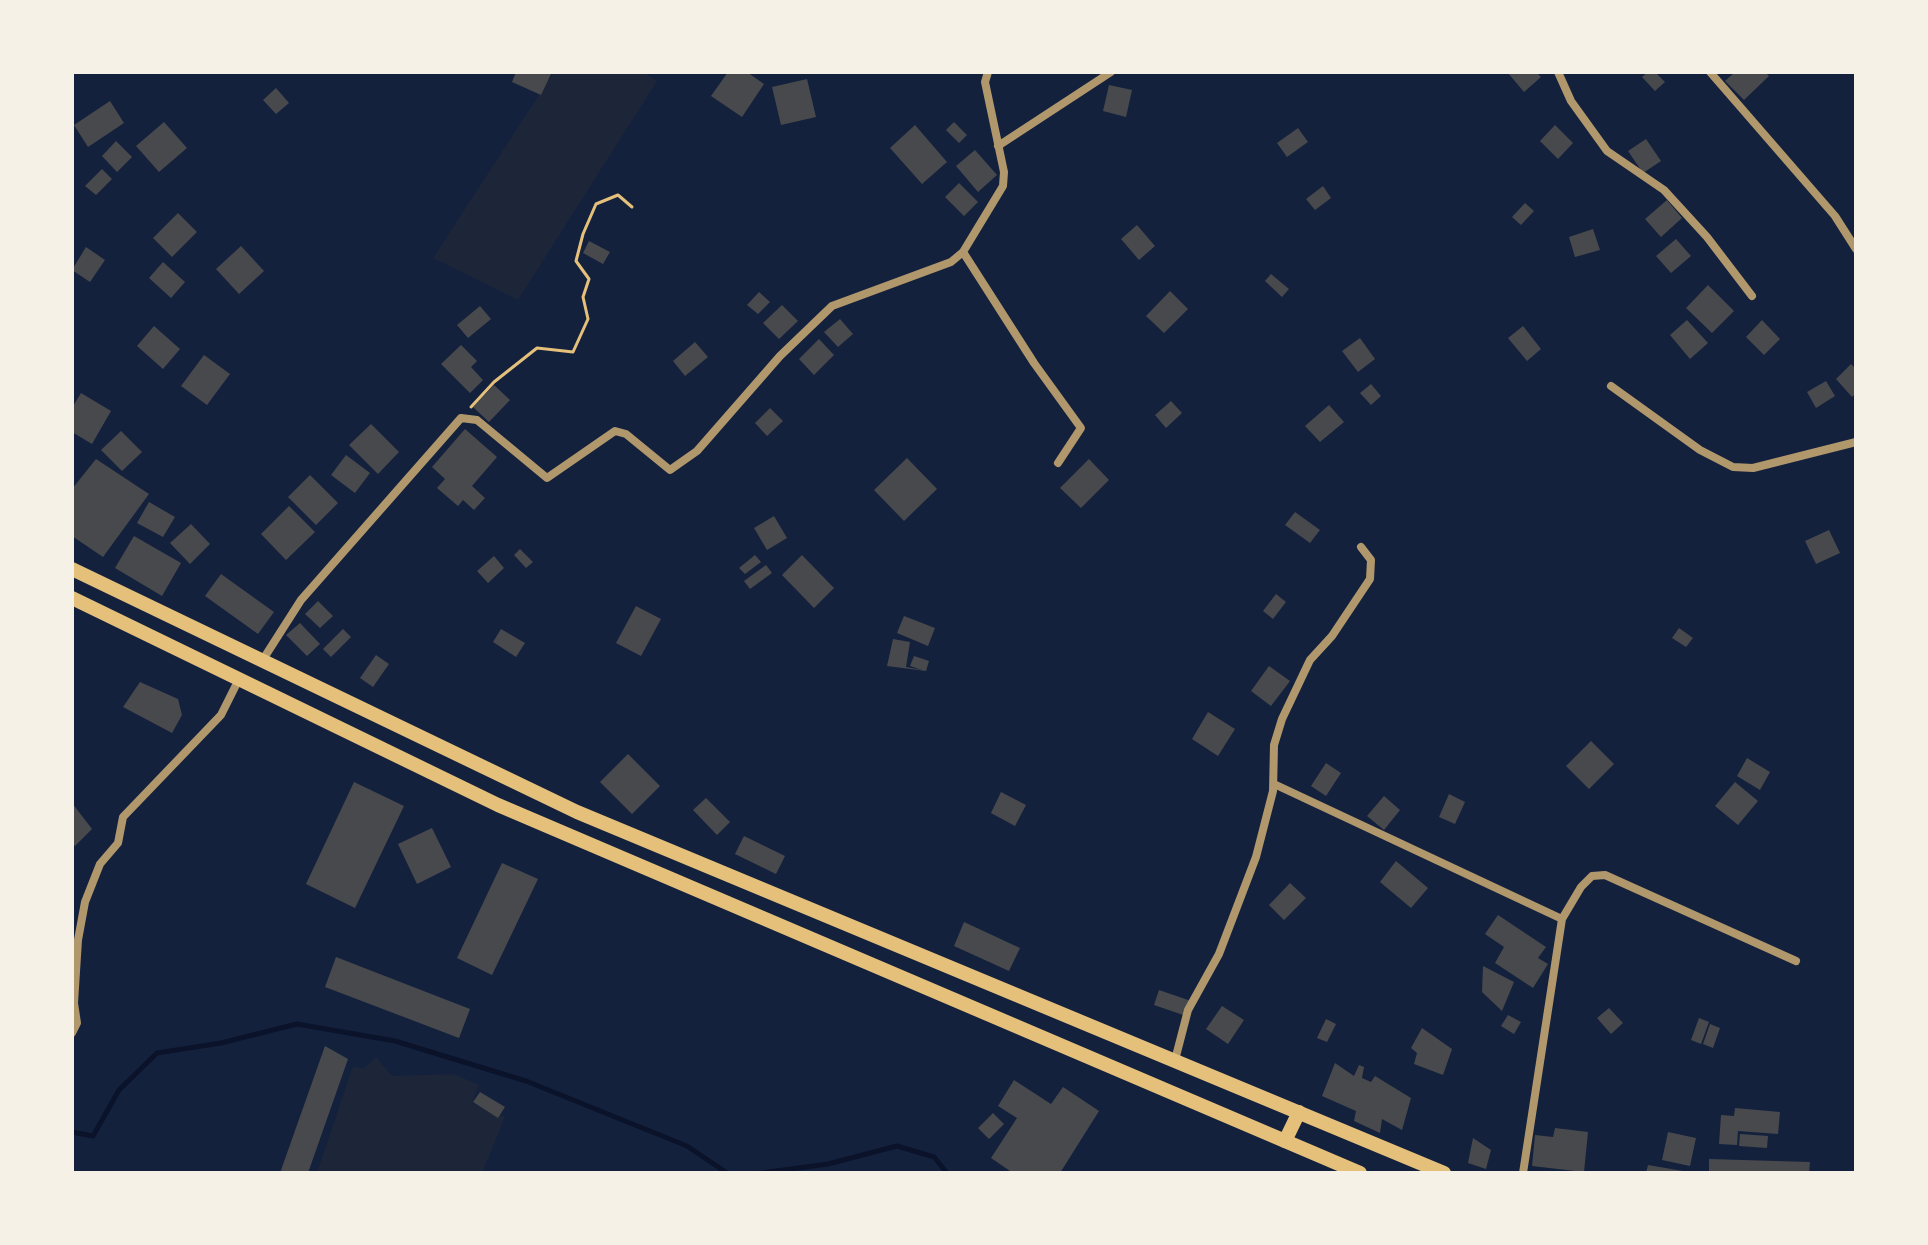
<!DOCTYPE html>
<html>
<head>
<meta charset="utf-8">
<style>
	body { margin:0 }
	#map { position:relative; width:1928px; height:1245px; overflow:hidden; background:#14213d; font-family:"PT Sans Narrow",sans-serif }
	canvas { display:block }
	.frame { position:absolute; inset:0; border:74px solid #f6f1e7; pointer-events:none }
</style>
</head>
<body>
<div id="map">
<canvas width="1928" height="1245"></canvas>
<div class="frame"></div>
</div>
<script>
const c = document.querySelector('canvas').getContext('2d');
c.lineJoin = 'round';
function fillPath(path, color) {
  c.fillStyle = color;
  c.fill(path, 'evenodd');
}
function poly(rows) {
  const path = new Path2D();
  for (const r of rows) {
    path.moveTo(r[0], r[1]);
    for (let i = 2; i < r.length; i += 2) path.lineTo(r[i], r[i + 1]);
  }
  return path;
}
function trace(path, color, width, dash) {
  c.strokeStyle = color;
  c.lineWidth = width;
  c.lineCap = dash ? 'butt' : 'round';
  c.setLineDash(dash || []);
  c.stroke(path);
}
fillPath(poly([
	[554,72,642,72,657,81,518,300,433,258],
	[376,1057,392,1076,454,1074,479,1085,472,1103,505,1117,482,1173,317,1173,353,1066,363,1069]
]), '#1d2539');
trace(poly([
	[72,1132,93,1136,119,1090,157,1053,221,1043,297,1024,395,1041,526,1081,687,1146,727,1173],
	[761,1173,828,1164,897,1146,934,1157,947,1173]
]), '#0b132b', 5);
fillPath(poly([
	[516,72,552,72,541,95,512,82],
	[728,72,747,72,764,84,742,117,711,96],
	[1536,72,1541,77,1524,92,1508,73],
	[1648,72,1655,72,1665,82,1655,91,1642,77],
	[1735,72,1765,72,1769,76,1744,100,1725,81],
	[807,79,816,117,781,125,772,87],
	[1109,85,1132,90,1126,117,1103,111],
	[276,88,289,103,276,114,263,100],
	[110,101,124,123,88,147,74,125],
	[164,122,187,148,159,172,136,146],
	[954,122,967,135,959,143,946,130],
	[915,125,947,162,922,184,890,148],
	[1555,125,1573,143,1558,159,1540,141],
	[1298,128,1308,142,1287,157,1277,143],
	[1646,139,1661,161,1643,173,1628,151],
	[116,141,132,157,117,172,102,156],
	[975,150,997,175,978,192,956,166],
	[102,169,112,179,96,195,85,186],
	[959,183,978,202,964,216,945,197],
	[1323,186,1331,198,1315,210,1306,199],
	[1667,200,1682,218,1661,237,1645,219],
	[1525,203,1534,211,1521,225,1512,217],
	[178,213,197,232,172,257,153,238],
	[1137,225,1155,246,1139,260,1121,239],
	[1593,229,1600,250,1575,257,1569,237],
	[1676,239,1691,256,1671,273,1656,256],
	[589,241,610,252,603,264,583,253],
	[241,246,264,271,239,294,216,269],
	[86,247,105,260,90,282,72,270],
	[163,262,185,282,171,298,149,278],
	[1271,274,1289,289,1282,297,1265,281],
	[1708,285,1734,311,1712,333,1686,308],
	[1170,291,1188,309,1164,333,1146,316],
	[759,292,770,302,758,314,747,305],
	[782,305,798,321,779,339,763,323],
	[480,306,491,319,468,338,457,325],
	[840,319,853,334,838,347,824,332],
	[1687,320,1708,343,1690,359,1670,335],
	[1762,320,1780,339,1764,355,1746,337],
	[154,326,180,349,163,369,137,346],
	[1523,326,1541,349,1527,361,1508,338],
	[1360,338,1375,359,1358,372,1342,351],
	[819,339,834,355,814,375,799,359],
	[695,342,708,357,685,376,673,361],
	[461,345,477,361,471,367,483,380,470,393,441,364],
	[204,355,230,374,207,405,181,386],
	[1851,364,1856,369,1856,393,1852,397,1836,379],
	[1826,381,1835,396,1816,408,1807,392],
	[1371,384,1381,396,1371,405,1360,393],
	[494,385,510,400,489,422,473,407],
	[81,393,111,411,92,444,72,432,72,408],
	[1171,401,1182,413,1166,428,1155,415],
	[1329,405,1344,422,1320,442,1305,426],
	[770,408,783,421,767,436,755,423],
	[371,424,399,452,378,474,349,445],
	[465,429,497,457,472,486,485,498,474,510,463,500,458,506,437,488,445,479,432,467],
	[121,431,142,452,122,471,101,450],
	[346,455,370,473,355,493,331,475],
	[907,458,937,489,904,521,874,490],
	[96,459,149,494,103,557,72,536,72,489],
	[1089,459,1109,480,1081,508,1060,488],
	[310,475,338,503,316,525,288,497],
	[149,502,175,517,163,537,137,523],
	[289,506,315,532,286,560,261,534],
	[1295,512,1320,530,1310,543,1285,525],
	[774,516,787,538,767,550,754,528],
	[191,524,210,544,190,564,170,543],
	[1829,530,1840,553,1816,564,1805,541],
	[134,536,181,563,162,596,115,568],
	[520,549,533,562,526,568,514,555],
	[755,555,761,562,745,574,739,568],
	[802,555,834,588,814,608,782,575],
	[494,556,504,568,488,583,477,571],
	[766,565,772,573,750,589,744,581],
	[221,574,274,612,258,634,205,596],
	[1276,594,1286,602,1273,619,1263,611],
	[318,601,333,616,320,628,305,614],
	[636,606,661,619,641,656,616,643],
	[904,616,935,628,928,646,897,633],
	[300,623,320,644,307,656,286,635],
	[1679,628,1693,638,1686,647,1672,638],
	[343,629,351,637,331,657,323,649],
	[501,629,525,643,516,657,493,642],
	[893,639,910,642,906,667,922,670,910,666,914,656,929,661,926,671,887,666],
	[376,655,389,664,373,687,360,678],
	[1269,666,1290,681,1271,706,1251,691],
	[140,682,178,699,182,715,172,733,123,707],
	[1208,712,1235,729,1218,756,1192,739],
	[1591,741,1614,764,1589,789,1566,766],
	[628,754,660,786,632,814,600,782],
	[1747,758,1770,772,1760,790,1737,776],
	[1326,763,1341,773,1326,796,1311,786],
	[354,782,404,806,355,908,306,884],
	[1735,782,1758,801,1738,825,1715,806],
	[1001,792,1026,805,1015,826,991,813],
	[1449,794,1465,802,1455,824,1439,817],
	[1384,796,1400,810,1384,830,1367,816],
	[706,798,730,822,717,835,693,810],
	[72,803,92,829,75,846,72,843],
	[432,828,451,867,417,884,398,844],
	[744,836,785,856,776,874,735,854],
	[1396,861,1428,888,1411,908,1380,882],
	[502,863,538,879,492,975,457,958],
	[1290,883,1306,898,1284,920,1269,905],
	[1498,915,1546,947,1538,958,1548,964,1533,988,1495,963,1504,947,1485,934],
	[964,922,1020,948,1009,971,954,946],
	[336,957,470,1009,459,1038,325,987],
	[1483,966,1514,982,1502,1011,1482,992],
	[1159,990,1191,1001,1186,1016,1154,1005],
	[1222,1006,1244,1020,1228,1044,1206,1029],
	[1609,1008,1623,1023,1611,1034,1597,1018],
	[1508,1015,1521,1022,1514,1034,1501,1026],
	[1699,1018,1709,1022,1701,1044,1691,1040],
	[1326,1019,1336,1024,1327,1042,1317,1038],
	[1710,1024,1720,1028,1713,1048,1703,1044],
	[1422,1028,1452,1049,1443,1075,1414,1064,1417,1053,1411,1048],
	[325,1046,348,1059,308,1173,280,1173],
	[1335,1063,1354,1076,1359,1065,1364,1067,1362,1078,1371,1082,1375,1076,1411,1098,1402,1130,1382,1119,1380,1133,1354,1121,1356,1111,1322,1096],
	[1014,1080,1051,1104,1063,1087,1099,1111,1060,1173,1009,1173,1010,1171,991,1158,1017,1118,998,1106],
	[480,1092,505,1107,498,1118,473,1102],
	[1735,1108,1780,1112,1778,1134,1738,1131,1737,1145,1719,1144,1721,1115,1734,1116],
	[993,1113,1004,1124,989,1139,978,1128],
	[1555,1128,1588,1132,1584,1172,1532,1166,1535,1135,1553,1137],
	[1668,1132,1696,1138,1690,1166,1662,1160],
	[1740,1134,1768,1136,1767,1148,1739,1146],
	[1473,1138,1491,1150,1486,1169,1468,1163],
	[1709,1159,1810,1162,1809,1173,1709,1173],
	[1648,1165,1683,1171,1683,1173,1646,1173]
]), '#48494c');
trace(poly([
	[471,407,494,382,537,348,573,352,588,319,583,297,589,279,576,261,583,234,596,204,618,195,632,207]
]), '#e5c07b', 3);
trace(poly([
	[1558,72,1571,101,1607,151,1664,190,1707,237,1752,296],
	[1710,72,1835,216,1856,249],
	[998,146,1111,72],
	[963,252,1034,363,1081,428,1058,463],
	[1611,386,1700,450,1733,467,1753,468,1856,442],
	[262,661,301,600,461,418,477,420,547,478,615,431,626,434,670,470,697,451,780,356,832,306,951,262,963,252,1003,186,1004,172,985,82,988,72],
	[1274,784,1562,919],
	[72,1033,77,1023,74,1003,78,940,85,902,100,864,118,843,123,817,221,715,239,679],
	[1175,1060,1188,1010,1219,954,1256,857,1273,791,1274,745,1282,719,1310,660,1332,636,1370,579,1371,560,1361,547],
	[1523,1173,1562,919,1581,887,1592,876,1605,875,1796,961]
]), '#b1986c', 8);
trace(poly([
	[1285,1141,1299,1112]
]), '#e5c07b', 14);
trace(poly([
	[72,569,577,812,1444,1173],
	[72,598,498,805,1360,1173]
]), '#e5c07b', 14);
</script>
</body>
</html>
